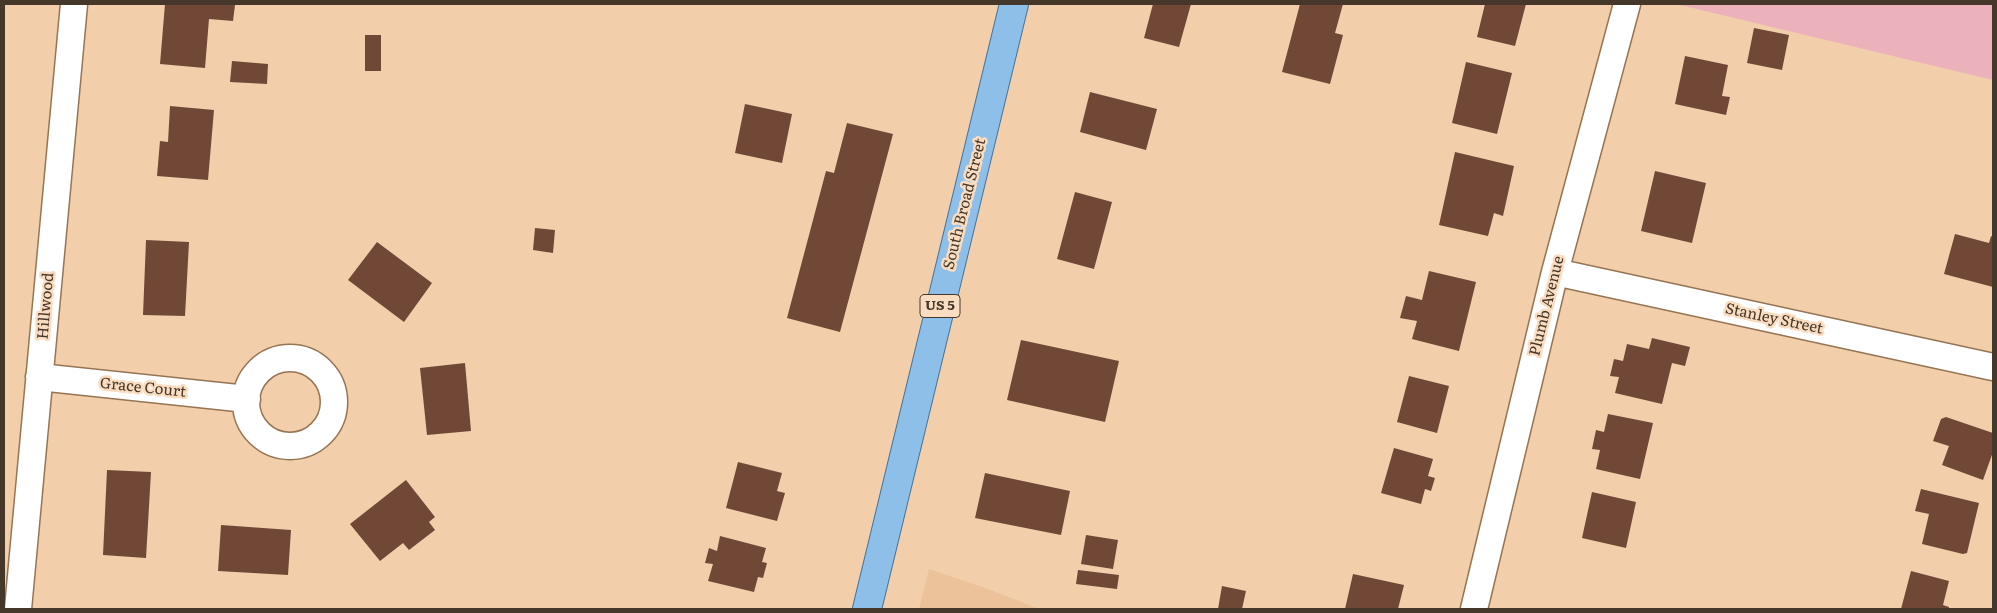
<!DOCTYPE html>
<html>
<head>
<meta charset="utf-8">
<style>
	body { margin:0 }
	#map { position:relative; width:1997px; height:613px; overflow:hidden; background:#f2ceab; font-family:Literata,serif }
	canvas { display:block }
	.frame { position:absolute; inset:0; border:5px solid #453729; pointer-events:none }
</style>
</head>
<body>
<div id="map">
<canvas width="1997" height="613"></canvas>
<div class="frame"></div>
</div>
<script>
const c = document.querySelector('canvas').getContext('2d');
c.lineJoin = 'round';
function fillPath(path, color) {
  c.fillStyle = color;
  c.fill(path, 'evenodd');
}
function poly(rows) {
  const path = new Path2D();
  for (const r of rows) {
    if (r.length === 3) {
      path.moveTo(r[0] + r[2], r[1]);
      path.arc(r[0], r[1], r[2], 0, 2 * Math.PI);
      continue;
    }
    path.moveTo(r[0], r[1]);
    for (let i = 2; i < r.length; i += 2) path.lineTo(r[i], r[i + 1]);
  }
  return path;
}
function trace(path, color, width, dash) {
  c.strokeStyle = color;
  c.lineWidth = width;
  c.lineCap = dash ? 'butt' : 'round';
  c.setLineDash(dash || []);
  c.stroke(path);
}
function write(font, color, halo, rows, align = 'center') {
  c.font = font + ' Literata,serif';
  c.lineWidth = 5;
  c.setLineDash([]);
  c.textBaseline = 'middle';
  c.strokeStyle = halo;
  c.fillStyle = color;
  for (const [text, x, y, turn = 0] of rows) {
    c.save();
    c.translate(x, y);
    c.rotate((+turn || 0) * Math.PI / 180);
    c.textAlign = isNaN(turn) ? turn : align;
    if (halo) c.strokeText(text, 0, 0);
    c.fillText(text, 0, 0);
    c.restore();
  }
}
fillPath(poly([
	[929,569,988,589,1039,609,919,609]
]), '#ebc299');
fillPath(poly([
	[1676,4,1993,4,1993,80]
]), '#ebb2bc');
fillPath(poly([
	[165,4,235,5,233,21,209,19,205,68,160,64],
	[1153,4,1191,4,1179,47,1144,38],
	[1300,4,1343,4,1335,33,1343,35,1330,84,1282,72],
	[1485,4,1526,4,1515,46,1477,37],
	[1754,28,1789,35,1782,70,1747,63],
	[365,35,381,35,381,71,365,71],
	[1685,56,1728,65,1722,96,1730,97,1726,115,1675,104],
	[232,61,268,64,267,84,230,82],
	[1466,62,1512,73,1497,134,1452,123],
	[1090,92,1157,109,1146,150,1080,132],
	[745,104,792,114,782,163,735,153],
	[170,106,214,110,208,180,157,176,160,141,168,142],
	[847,123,893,134,840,332,787,318,826,171,834,173],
	[1455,152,1514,166,1503,216,1494,213,1488,236,1439,225],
	[1655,171,1706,183,1692,243,1641,231],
	[1075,192,1112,202,1094,269,1057,259],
	[535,228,555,230,553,253,533,250],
	[1955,234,1989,243,1991,236,1993,237,1993,287,1944,274],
	[146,240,189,242,185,316,143,315],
	[377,242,432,283,404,322,348,280],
	[1429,271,1476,282,1459,351,1412,339,1417,321,1400,318,1406,296,1422,300],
	[1652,338,1690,347,1685,366,1672,363,1662,404,1615,393,1619,377,1610,376,1614,359,1623,361,1627,344,1649,349],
	[1021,340,1119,361,1105,422,1007,400],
	[465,363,471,431,427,435,420,368],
	[1409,376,1449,386,1437,433,1397,422],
	[1608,414,1653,423,1640,479,1596,469,1600,450,1592,449,1596,430,1604,432],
	[1946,417,1993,433,1993,452,1983,480,1942,465,1949,446,1933,441,1941,419],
	[1394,448,1433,459,1428,476,1435,478,1431,491,1425,489,1421,504,1381,493],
	[738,462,782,473,777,491,785,493,777,521,726,508],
	[107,470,151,472,146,558,103,555],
	[985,473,1070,491,1061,535,975,518],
	[406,480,435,517,429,522,435,530,409,550,403,543,380,561,350,524],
	[1921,489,1979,503,1967,553,1963,554,1922,544,1929,514,1915,511],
	[1592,492,1636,502,1626,548,1582,538],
	[221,525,291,530,288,575,218,571],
	[1086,535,1118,540,1113,569,1081,564],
	[720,536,766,548,762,562,767,563,763,578,758,577,754,592,708,581,713,564,705,563,709,548,717,551],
	[1078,570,1119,575,1117,589,1076,584],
	[1911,571,1949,581,1943,605,1949,607,1949,609,1901,609],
	[1353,574,1404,585,1398,609,1345,609],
	[1222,586,1246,591,1242,609,1218,609]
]), '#704835');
const minor = poly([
	[1555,272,1993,367],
	[290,402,44],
	[39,377,247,399],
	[18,609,74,4],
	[1474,609,1555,272,1627,4]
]);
const primary = poly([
	[867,609,1014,4]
]);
trace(minor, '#967554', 29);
trace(primary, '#42749d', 30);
trace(minor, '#fff', 26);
trace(primary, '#8dbfe9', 28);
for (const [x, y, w] of [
	[940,306,40]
]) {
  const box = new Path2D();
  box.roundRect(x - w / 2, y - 11.5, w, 23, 4);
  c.fillStyle = '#faddc1';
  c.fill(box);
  trace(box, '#453729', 1);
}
write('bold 14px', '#453729', null, [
	["US 5",940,306]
]);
write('15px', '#453729', '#faddc1', [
	["South Broad Street",965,204,-76],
	["Hillwood",46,306,-85],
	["Plumb Avenue",1547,306,-76],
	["Stanley Street",1774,319,12],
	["Grace Court",143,388,6]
]);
</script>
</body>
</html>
